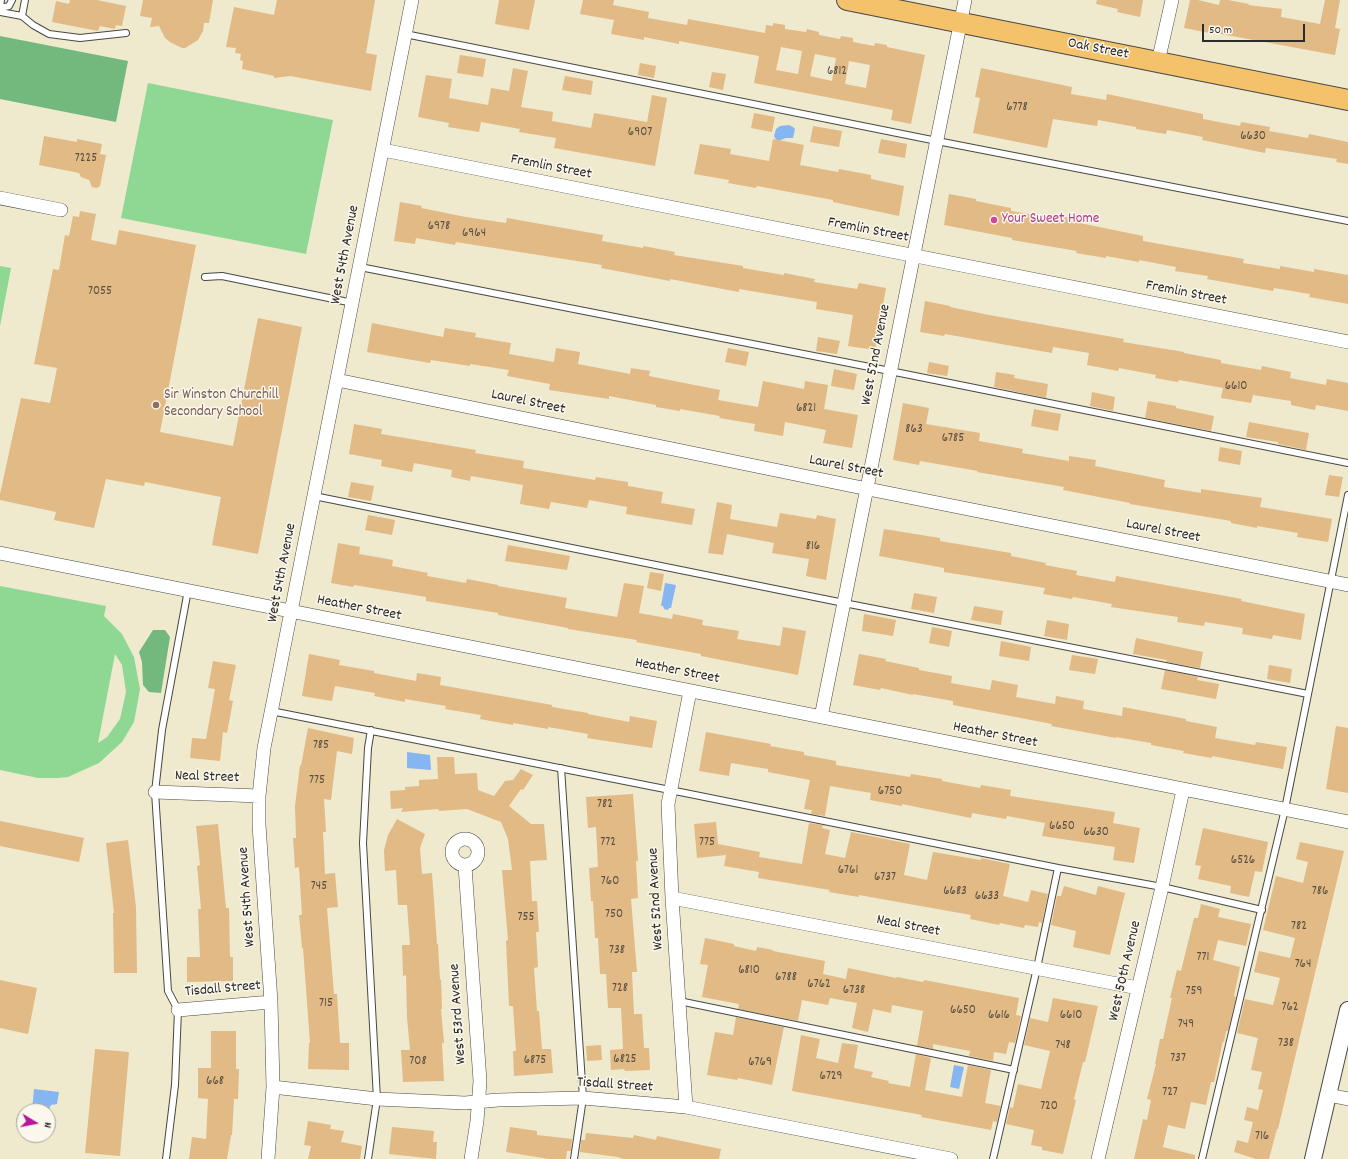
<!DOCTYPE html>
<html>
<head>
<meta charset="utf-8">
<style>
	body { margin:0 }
	#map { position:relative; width:1348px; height:1159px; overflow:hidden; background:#efe9ce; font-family:Dekko,sans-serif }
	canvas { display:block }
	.north { position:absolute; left:16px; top:1103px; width:40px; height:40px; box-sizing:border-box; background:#fbf7ec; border:1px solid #a8a59f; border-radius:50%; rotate:100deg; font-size:11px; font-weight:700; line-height:16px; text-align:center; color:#2b2b2b }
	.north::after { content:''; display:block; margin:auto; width:14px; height:18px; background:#b5179e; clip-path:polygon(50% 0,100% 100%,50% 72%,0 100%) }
	.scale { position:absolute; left:1202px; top:24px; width:103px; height:18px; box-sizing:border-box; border:2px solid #2b2b2b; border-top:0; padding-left:5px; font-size:12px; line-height:14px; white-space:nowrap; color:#2b2b2b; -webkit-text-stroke:3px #fbf7ec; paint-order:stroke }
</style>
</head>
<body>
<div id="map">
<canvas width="1348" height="1159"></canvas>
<div class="north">N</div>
<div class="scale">50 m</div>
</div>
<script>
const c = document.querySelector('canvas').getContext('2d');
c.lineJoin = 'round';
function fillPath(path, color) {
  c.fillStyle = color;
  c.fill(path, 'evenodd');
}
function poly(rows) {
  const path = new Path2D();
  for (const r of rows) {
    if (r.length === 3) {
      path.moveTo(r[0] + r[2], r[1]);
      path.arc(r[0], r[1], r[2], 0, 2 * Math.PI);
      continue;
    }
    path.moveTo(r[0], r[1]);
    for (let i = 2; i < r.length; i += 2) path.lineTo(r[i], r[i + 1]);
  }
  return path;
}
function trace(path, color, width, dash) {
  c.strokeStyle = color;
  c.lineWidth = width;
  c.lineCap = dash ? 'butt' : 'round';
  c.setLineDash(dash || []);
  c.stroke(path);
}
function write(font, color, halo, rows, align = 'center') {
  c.font = font + ' Dekko,sans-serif';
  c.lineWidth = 3;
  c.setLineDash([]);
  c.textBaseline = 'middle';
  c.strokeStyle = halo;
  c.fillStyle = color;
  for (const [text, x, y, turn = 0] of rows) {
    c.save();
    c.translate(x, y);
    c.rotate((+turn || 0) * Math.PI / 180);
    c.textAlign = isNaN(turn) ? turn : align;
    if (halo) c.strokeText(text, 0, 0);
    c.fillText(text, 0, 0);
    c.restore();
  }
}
fillPath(poly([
	[148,83,333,120,306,254,121,218],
	[0,266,11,268,0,326],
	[0,586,106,606,104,616,122,634,134,657,140,689,134,722,122,742,99,763,68,777,57,778,38,778,0,770],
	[115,654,122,665,126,692,120,719,107,737,98,743]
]), '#8fd893');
fillPath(poly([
	[0,36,128,61,116,122,0,99],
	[153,630,165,630,170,637,161,693,149,692,143,685,142,662,139,652]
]), '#73b87d');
fillPath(poly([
	[789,125,793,127,795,129,793,138,786,138,778,141,775,138,774,136,776,129,780,126],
	[665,583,676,585,671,608,669,608,668,610,664,609,663,606,661,606],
	[407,752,430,755,431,770,407,768],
	[954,1065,964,1067,959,1089,950,1087],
	[34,1089,59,1092,57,1104,51,1105,48,1111,32,1111]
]), '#86b6f2');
fillPath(poly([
	[70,0,97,0,126,6,122,26,116,25,115,29,100,26,98,31,52,22,56,1,69,4],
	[143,0,213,0,209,23,204,23,203,31,198,40,185,48,182,48,170,42,165,38,159,26,150,27,152,18,140,16],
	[277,0,375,0,366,53,377,55,371,91,290,76,274,78,274,76,242,69,243,61,240,60,241,54,235,53,236,48,226,47,234,7,274,15],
	[499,0,535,0,529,30,495,24],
	[583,0,614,0,613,5,649,12,648,18,687,25,688,19,765,33,766,25,773,26,773,23,785,25,785,29,806,32,807,29,819,32,819,35,840,39,841,36,853,38,853,42,874,46,875,43,887,45,887,47,925,55,911,124,891,120,893,110,754,83,759,56,679,41,679,44,644,37,644,40,611,34,614,20,580,14],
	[781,47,802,51,798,74,776,70],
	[815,54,836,58,832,81,810,76],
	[849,61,870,65,866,88,845,84],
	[1097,0,1143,0,1140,17,1117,12,1118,9,1096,4],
	[1190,0,1198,0,1219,5,1220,0,1228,0,1249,4,1248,5,1282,9,1281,17,1320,24,1325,0,1340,0,1335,28,1340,29,1335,55,1210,32,1210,33,1184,28],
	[460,55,486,59,483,77,457,73],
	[640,63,656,66,654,78,638,75],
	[513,68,528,71,521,107,553,112,552,121,591,128,594,113,647,122,652,95,667,98,655,166,554,148,556,138,519,132,520,129,481,122,479,132,448,127,449,123,418,117,426,75,452,79,449,98,488,105,491,88,509,91],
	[981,68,1072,87,1071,94,1106,100,1107,94,1203,114,1203,119,1240,126,1241,122,1270,127,1269,131,1308,138,1309,134,1348,142,1348,164,1336,162,1337,159,1266,148,1265,153,1202,140,1203,137,1167,130,1166,134,1136,129,1136,127,1098,120,1097,126,1053,119,1047,148,973,133,980,98,975,97],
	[712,72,726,74,723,90,709,87],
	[565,76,593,81,591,95,562,90],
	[754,113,775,117,772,132,751,128],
	[813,126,842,131,839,147,810,142],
	[44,136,77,142,77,139,102,144,100,154,106,155,100,186,97,188,92,187,89,180,81,177,79,173,39,165],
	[773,139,804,145,800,165,838,172,839,169,871,175,871,179,904,186,899,216,833,202,833,200,757,186,756,188,728,183,729,180,694,174,700,144,731,149,730,154,769,161],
	[881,139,907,144,905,158,878,153],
	[949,194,976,199,976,201,1011,208,1011,211,1047,217,1048,214,1071,218,1070,221,1143,236,1143,241,1244,259,1243,263,1280,269,1280,266,1314,272,1314,269,1348,275,1348,304,1309,297,1310,294,1274,288,1273,291,1207,279,1208,276,1175,271,1176,267,1139,260,1139,262,1106,256,1106,258,1076,253,1077,251,1012,240,1012,238,944,225],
	[400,202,422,206,421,208,466,217,506,223,507,218,603,235,602,241,643,248,643,246,675,252,674,255,743,266,743,268,784,275,784,273,815,279,814,282,857,289,859,283,886,288,875,350,848,346,853,315,816,309,817,302,739,289,739,292,670,279,670,281,601,268,602,265,456,242,455,245,416,238,415,244,394,241],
	[80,211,96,214,91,240,116,245,119,230,196,245,160,432,233,446,258,318,302,327,258,554,212,545,221,497,145,482,144,486,106,479,94,528,54,520,56,512,0,500,0,494,21,398,50,403,57,368,34,364,53,269,59,270,65,235,69,236,73,216,79,217],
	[925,301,950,306,950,307,989,315,1124,339,1123,342,1184,352,1184,353,1221,360,1221,363,1261,370,1262,366,1291,372,1290,378,1326,385,1327,379,1348,383,1348,411,1316,405,1315,410,1291,405,1291,401,1253,395,1251,403,1221,398,1223,388,1179,380,1178,382,1155,378,1156,375,1119,368,1118,371,1087,365,1089,353,1053,347,1052,353,945,334,944,336,920,332],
	[372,323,443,337,445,328,476,333,475,337,511,343,509,354,554,362,556,348,580,352,578,364,630,374,631,368,650,371,649,376,720,390,718,400,758,407,763,381,804,389,805,381,828,385,824,409,858,415,852,448,823,443,826,430,785,422,783,436,754,431,755,424,719,418,720,416,680,409,680,411,656,407,656,405,609,396,609,399,549,390,550,384,507,376,509,370,470,364,470,366,431,360,430,363,367,352],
	[818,337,840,341,837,354,816,351],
	[728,348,749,352,746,366,725,362],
	[929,362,949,366,947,376,927,373],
	[834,369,857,374,854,390,831,386],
	[996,372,1015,375,1014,378,1048,384,1046,398,994,387],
	[1092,392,1115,397,1113,411,1090,406],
	[1148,401,1176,406,1176,408,1214,416,1211,431,1145,418],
	[903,403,929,408,926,424,980,433,979,441,1023,449,1022,453,1069,461,1069,456,1096,460,1095,466,1165,480,1164,487,1201,493,1201,489,1262,498,1260,507,1332,519,1328,542,1297,537,1298,533,1257,526,1257,528,1231,523,1231,521,1130,504,1130,503,1063,490,1064,487,977,472,978,471,920,461,919,465,893,460],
	[1034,409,1061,414,1058,431,1031,426],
	[1249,422,1309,433,1306,450,1278,444,1278,442,1246,437],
	[354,424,382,429,381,434,476,450,475,453,524,461,523,468,595,480,596,477,628,482,628,486,663,492,661,503,695,509,692,525,626,514,627,507,589,500,587,508,551,502,549,509,520,504,523,485,471,476,470,481,451,477,452,470,414,463,412,472,381,466,382,460,349,454],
	[1220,447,1242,451,1240,465,1218,461],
	[1329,475,1343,477,1339,497,1325,495],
	[351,482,374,486,371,501,348,497],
	[717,502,732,505,730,519,777,527,780,513,816,519,817,515,836,519,826,580,806,576,809,559,772,553,774,543,727,534,723,555,708,553],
	[368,515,395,520,392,535,365,530],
	[884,529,940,538,940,541,1011,553,1011,556,1046,563,1045,565,1077,571,1076,575,1115,582,1116,576,1242,599,1241,601,1305,614,1301,640,1273,635,1272,639,1242,634,1243,628,1205,622,1204,626,1177,622,1178,617,1111,607,1112,604,1073,597,1072,599,1043,594,1045,588,944,572,944,568,879,556],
	[338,543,360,547,359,554,393,560,392,566,428,573,427,576,466,583,467,579,498,585,498,586,567,598,565,608,617,617,624,583,644,586,639,613,672,619,673,614,703,620,702,625,739,631,737,639,780,646,783,627,806,631,798,675,701,656,701,654,636,642,637,640,568,629,568,628,498,615,498,613,426,601,426,597,354,585,353,587,331,583],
	[508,545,570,556,567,570,505,561],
	[650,572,664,574,661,591,647,588],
	[914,593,937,597,934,613,911,609],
	[974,606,1003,611,1001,625,971,620],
	[864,614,896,620,893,636,862,631],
	[1047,620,1069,624,1067,640,1044,636],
	[932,627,952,631,949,647,929,643],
	[1136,638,1203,652,1200,668,1166,662,1167,660,1133,654],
	[1001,641,1031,647,1029,661,999,656],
	[309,654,340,660,339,665,374,671,374,673,416,681,417,673,441,677,440,685,552,705,552,707,588,713,588,714,629,722,630,716,657,721,652,748,587,738,588,734,548,727,548,729,513,723,513,725,480,719,481,715,445,709,446,706,405,699,405,702,374,696,375,693,335,686,332,701,302,696],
	[859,654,886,659,885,661,919,668,919,670,952,676,951,683,990,690,992,680,1018,685,1016,697,1055,704,1056,696,1084,701,1083,709,1122,716,1123,707,1186,719,1186,721,1217,727,1215,738,1255,745,1256,742,1287,747,1283,769,1212,756,1212,758,1183,753,1184,751,1151,745,1151,743,1116,737,1116,738,1051,726,1052,724,953,705,953,701,913,694,913,695,881,688,880,690,853,685],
	[1072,655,1098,659,1095,674,1069,670],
	[213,661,236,665,229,700,233,701,227,733,223,732,220,761,190,758,192,738,206,739,215,689,208,688],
	[1269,665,1292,669,1290,683,1267,679],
	[1165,670,1198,677,1197,680,1219,684,1216,699,1161,689],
	[1336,726,1348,728,1348,793,1326,789],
	[308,728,354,738,352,754,337,751,331,800,324,799,326,832,323,832,325,874,335,873,338,907,327,908,334,994,337,994,340,1043,349,1043,349,1070,308,1069,309,1043,310,1043,303,948,302,948,299,915,302,915,299,867,295,868,293,838,296,838,295,806,300,765,301,766],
	[706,732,771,744,770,746,804,752,804,755,836,761,836,765,910,777,911,774,942,779,942,781,980,788,981,785,1011,790,1010,796,1115,812,1113,823,1140,828,1134,863,1113,860,1115,847,1042,836,1045,823,1007,816,1006,819,972,813,971,818,902,804,902,806,870,800,871,793,830,786,825,816,811,814,812,810,804,809,810,780,768,772,768,769,731,763,729,776,699,771],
	[437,757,454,757,455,774,477,773,478,790,494,796,505,781,513,780,521,769,533,775,523,790,521,789,509,806,531,824,544,824,547,860,530,861,532,901,537,901,539,932,536,932,538,967,534,968,537,1011,539,1011,542,1049,551,1049,553,1073,514,1076,513,1051,516,1051,513,1006,509,1006,506,941,508,940,502,870,512,870,508,839,501,822,467,809,439,811,438,809,401,812,403,808,391,809,390,791,405,790,405,787,419,786,419,780,438,779],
	[633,794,638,861,636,861,638,898,631,899,637,972,632,972,634,1014,642,1014,644,1048,649,1048,650,1070,625,1071,624,1069,611,1070,610,1050,623,1049,621,1008,608,1008,606,974,600,974,598,938,595,938,593,901,591,901,589,868,598,867,596,827,588,828,586,797],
	[397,819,425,834,420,848,422,874,432,873,437,944,438,944,440,980,441,979,442,1009,441,1009,444,1043,442,1043,444,1081,403,1082,401,1050,410,1050,407,1017,406,975,403,976,402,945,410,945,407,905,398,905,396,870,385,871,384,850,388,835],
	[0,821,84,838,79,862,0,846],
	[716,822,718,844,760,852,759,857,802,864,809,823,823,825,822,828,830,830,825,854,845,858,851,832,910,844,904,875,927,880,933,852,981,860,981,858,1010,864,1003,896,1028,902,1031,890,1048,894,1042,923,1039,922,1038,927,1025,925,1024,928,1000,923,999,925,970,919,971,915,859,895,859,897,829,892,830,890,758,878,759,872,724,866,726,855,697,858,694,824],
	[218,824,226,908,229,908,230,957,233,957,233,981,187,982,187,957,200,957,198,909,201,909,197,866,200,865,196,826],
	[1203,828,1268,842,1262,872,1255,871,1249,897,1230,893,1231,886,1198,879,1201,866,1195,865],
	[128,840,136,907,137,973,114,973,113,913,114,913,106,843],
	[1300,842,1344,851,1278,1129,1277,1129,1269,1159,1256,1159,1234,1152,1237,1140,1248,1143,1253,1122,1244,1120,1247,1107,1258,1110,1263,1090,1258,1089,1262,1072,1251,1070,1258,1038,1237,1033,1245,999,1273,1005,1280,978,1254,972,1259,951,1290,958,1295,938,1263,930,1276,876,1303,883,1308,862,1296,859],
	[1064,886,1096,895,1098,886,1125,893,1110,955,1073,947,1076,931,1051,925,1057,896,1061,896],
	[1201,904,1220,909,1218,917,1251,924,1246,946,1218,940,1213,960,1240,967,1234,996,1236,997,1228,1031,1226,1031,1224,1042,1223,1041,1214,1082,1211,1082,1206,1105,1191,1102,1185,1129,1168,1125,1163,1147,1195,1155,1195,1159,1134,1159,1143,1119,1147,1120,1151,1100,1147,1099,1156,1064,1155,1064,1160,1039,1163,1039,1172,998,1170,998,1177,970,1181,971,1194,918,1198,918],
	[705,938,734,944,734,946,756,951,757,947,773,950,773,951,825,961,823,974,846,979,848,968,896,978,897,977,923,982,924,980,1019,998,1016,1015,1021,1016,1015,1043,1009,1042,1006,1054,994,1052,993,1061,969,1056,970,1051,933,1044,933,1049,917,1046,923,1011,892,1005,891,1013,873,1009,868,1032,852,1028,857,1003,830,998,828,1005,802,1000,798,1021,738,1009,739,1004,702,997,708,965,700,964],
	[0,980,37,988,28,1034,0,1028],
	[1053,998,1098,1006,1085,1062,1083,1062,1074,1099,1076,1100,1063,1154,1042,1150,1042,1147,1031,1145,1034,1130,1006,1124,1010,1107,1013,1108,1018,1084,1041,1089,1050,1051,1024,1045,1030,1018,1048,1022],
	[736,1017,784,1027,772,1085,738,1078,737,1080,707,1075,715,1032,733,1035],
	[211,1031,236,1031,236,1069,239,1069,238,1099,234,1099,232,1135,231,1135,227,1159,189,1159,192,1137,206,1139,208,1099,198,1098,198,1068,211,1068],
	[801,1035,820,1039,816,1058,838,1063,842,1043,858,1045,854,1068,873,1072,871,1077,889,1081,888,1083,910,1087,916,1054,931,1058,925,1090,962,1097,968,1065,991,1070,985,1103,1001,1106,997,1122,993,1121,991,1130,921,1117,922,1115,792,1091],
	[601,1045,602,1060,587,1061,586,1046],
	[95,1049,129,1052,120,1156,85,1153],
	[308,1121,331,1125,330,1129,344,1131,341,1142,362,1146,360,1159,308,1159,311,1146,304,1145],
	[392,1127,434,1131,433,1142,437,1142,436,1159,389,1154],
	[510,1127,537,1131,537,1135,572,1139,571,1151,567,1151,566,1159,549,1159,506,1152],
	[586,1133,633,1138,634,1135,656,1140,657,1136,721,1149,719,1159,623,1159,618,1157,580,1152,581,1140,585,1140]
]), '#e1ba86');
const service = poly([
	[0,8,9,6,12,0],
	[0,8,1,0],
	[0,12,22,16,25,0],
	[22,16,33,25,49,34,80,38,126,33],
	[405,34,937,141,1348,221],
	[360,267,890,371,1348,463],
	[205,277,222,276,353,303],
	[314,496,844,603,1308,694],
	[271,711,670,790,1058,868,1162,887,1262,910],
	[561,768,583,1098,574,1159],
	[679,1001,1014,1070],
	[166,1159,175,1085,178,1010,168,991,155,792,162,730,188,590],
	[368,1159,377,1099,363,843,368,748,371,730],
	[993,1159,1037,968,1058,868],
	[1202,1159,1285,809,1348,495]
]);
const minor = poly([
	[1158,62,1172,0],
	[383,150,1348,342],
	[0,198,61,210],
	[337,380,848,485,1348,585],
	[0,553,1348,822],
	[821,717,965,0],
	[155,792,259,796],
	[465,852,13],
	[465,866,480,1081,477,1121,471,1159],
	[672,898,1138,988],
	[178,1010,271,1002],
	[273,1087,377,1099,465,1103,498,1100,583,1098,686,1107,951,1159],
	[1328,1095,1348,1099],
	[686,1107,672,898,668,804,690,691],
	[268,1159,273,1087,271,1002,259,825,259,796,264,748,412,0],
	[1098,1159,1162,887,1183,790]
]);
const tertiary = poly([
	[1313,1159,1348,1010]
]);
const primary = poly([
	[847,0,1348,100]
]);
trace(service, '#484843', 8);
trace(minor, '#484843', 14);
trace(tertiary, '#484843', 18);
trace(primary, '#484843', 22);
trace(service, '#fff', 6);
trace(minor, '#fff', 13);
trace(tertiary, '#fff', 16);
trace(primary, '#f3c26a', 20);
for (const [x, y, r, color] of [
	[994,220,4,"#d1479c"],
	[156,405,4,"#8d6e63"]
]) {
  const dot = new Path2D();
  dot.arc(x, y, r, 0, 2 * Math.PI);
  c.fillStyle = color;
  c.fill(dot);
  trace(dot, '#fbf7ec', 1.5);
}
write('13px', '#584f42', null, [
	["6812",837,72],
	["6778",1017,108],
	["6907",640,133],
	["6630",1253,137],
	["7225",86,159],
	["6978",439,227],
	["6964",474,234],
	["7055",100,292],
	["6610",1236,387],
	["6821",806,409],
	["863",914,430],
	["6785",953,439],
	["816",813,547],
	["785",321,746],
	["775",317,781],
	["6750",890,792],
	["782",605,805],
	["6650",1062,827],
	["6630",1096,833],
	["772",608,843],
	["775",707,843],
	["6526",1243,861],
	["6761",848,871],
	["6737",885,878],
	["760",610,882],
	["745",319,887],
	["6683",955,892],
	["786",1320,892],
	["6633",987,897],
	["750",614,915],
	["755",526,918],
	["782",1299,927],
	["738",617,951],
	["771",1203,958],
	["764",1303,965],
	["6810",749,971],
	["6788",786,978],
	["6762",819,985],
	["728",620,989],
	["6738",854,991],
	["759",1194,992],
	["715",326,1004],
	["762",1290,1008],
	["6650",963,1011],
	["6616",999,1016],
	["6610",1071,1016],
	["749",1186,1025],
	["738",1286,1044],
	["748",1063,1046],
	["737",1178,1059],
	["6825",625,1060],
	["6875",535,1061],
	["708",418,1062],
	["6769",760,1063],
	["6729",831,1077],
	["668",215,1082],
	["727",1170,1093],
	["720",1049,1107],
	["716",1262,1137]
]);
write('15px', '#2b2b2b', '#fbf7ec', [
	["Oak Street",1098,50,11],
	["Fremlin Street",551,168,11],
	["Fremlin Street",868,231,11],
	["West 54th Avenue",346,255,-79],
	["Fremlin Street",1186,294,11],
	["West 52nd Avenue",877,355,-79],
	["Laurel Street",528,403,12],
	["Laurel Street",846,468,11],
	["Laurel Street",1163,532,11],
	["West 54th Avenue",283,573,-79],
	["Heather Street",359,609,11],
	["Heather Street",677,672,11],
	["Heather Street",995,736,11],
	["Neal Street",207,778,2],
	["West 54th Avenue",248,897,-94],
	["West 52nd Avenue",657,899,-93],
	["Neal Street",908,927,11],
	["West 50th Avenue",1126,971,-77],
	["Tisdall Street",223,990,-5],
	["West 53rd Avenue",459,1014,-94],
	["Tisdall Street",615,1086,4]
]);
write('15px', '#b23c85', '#fbf7ec', [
	["Your Sweet Home",1002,220]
], 'left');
write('15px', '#785e54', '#fbf7ec', [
	["Sir Winston Churchill",164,396],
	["Secondary School",164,413]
], 'left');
</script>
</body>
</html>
